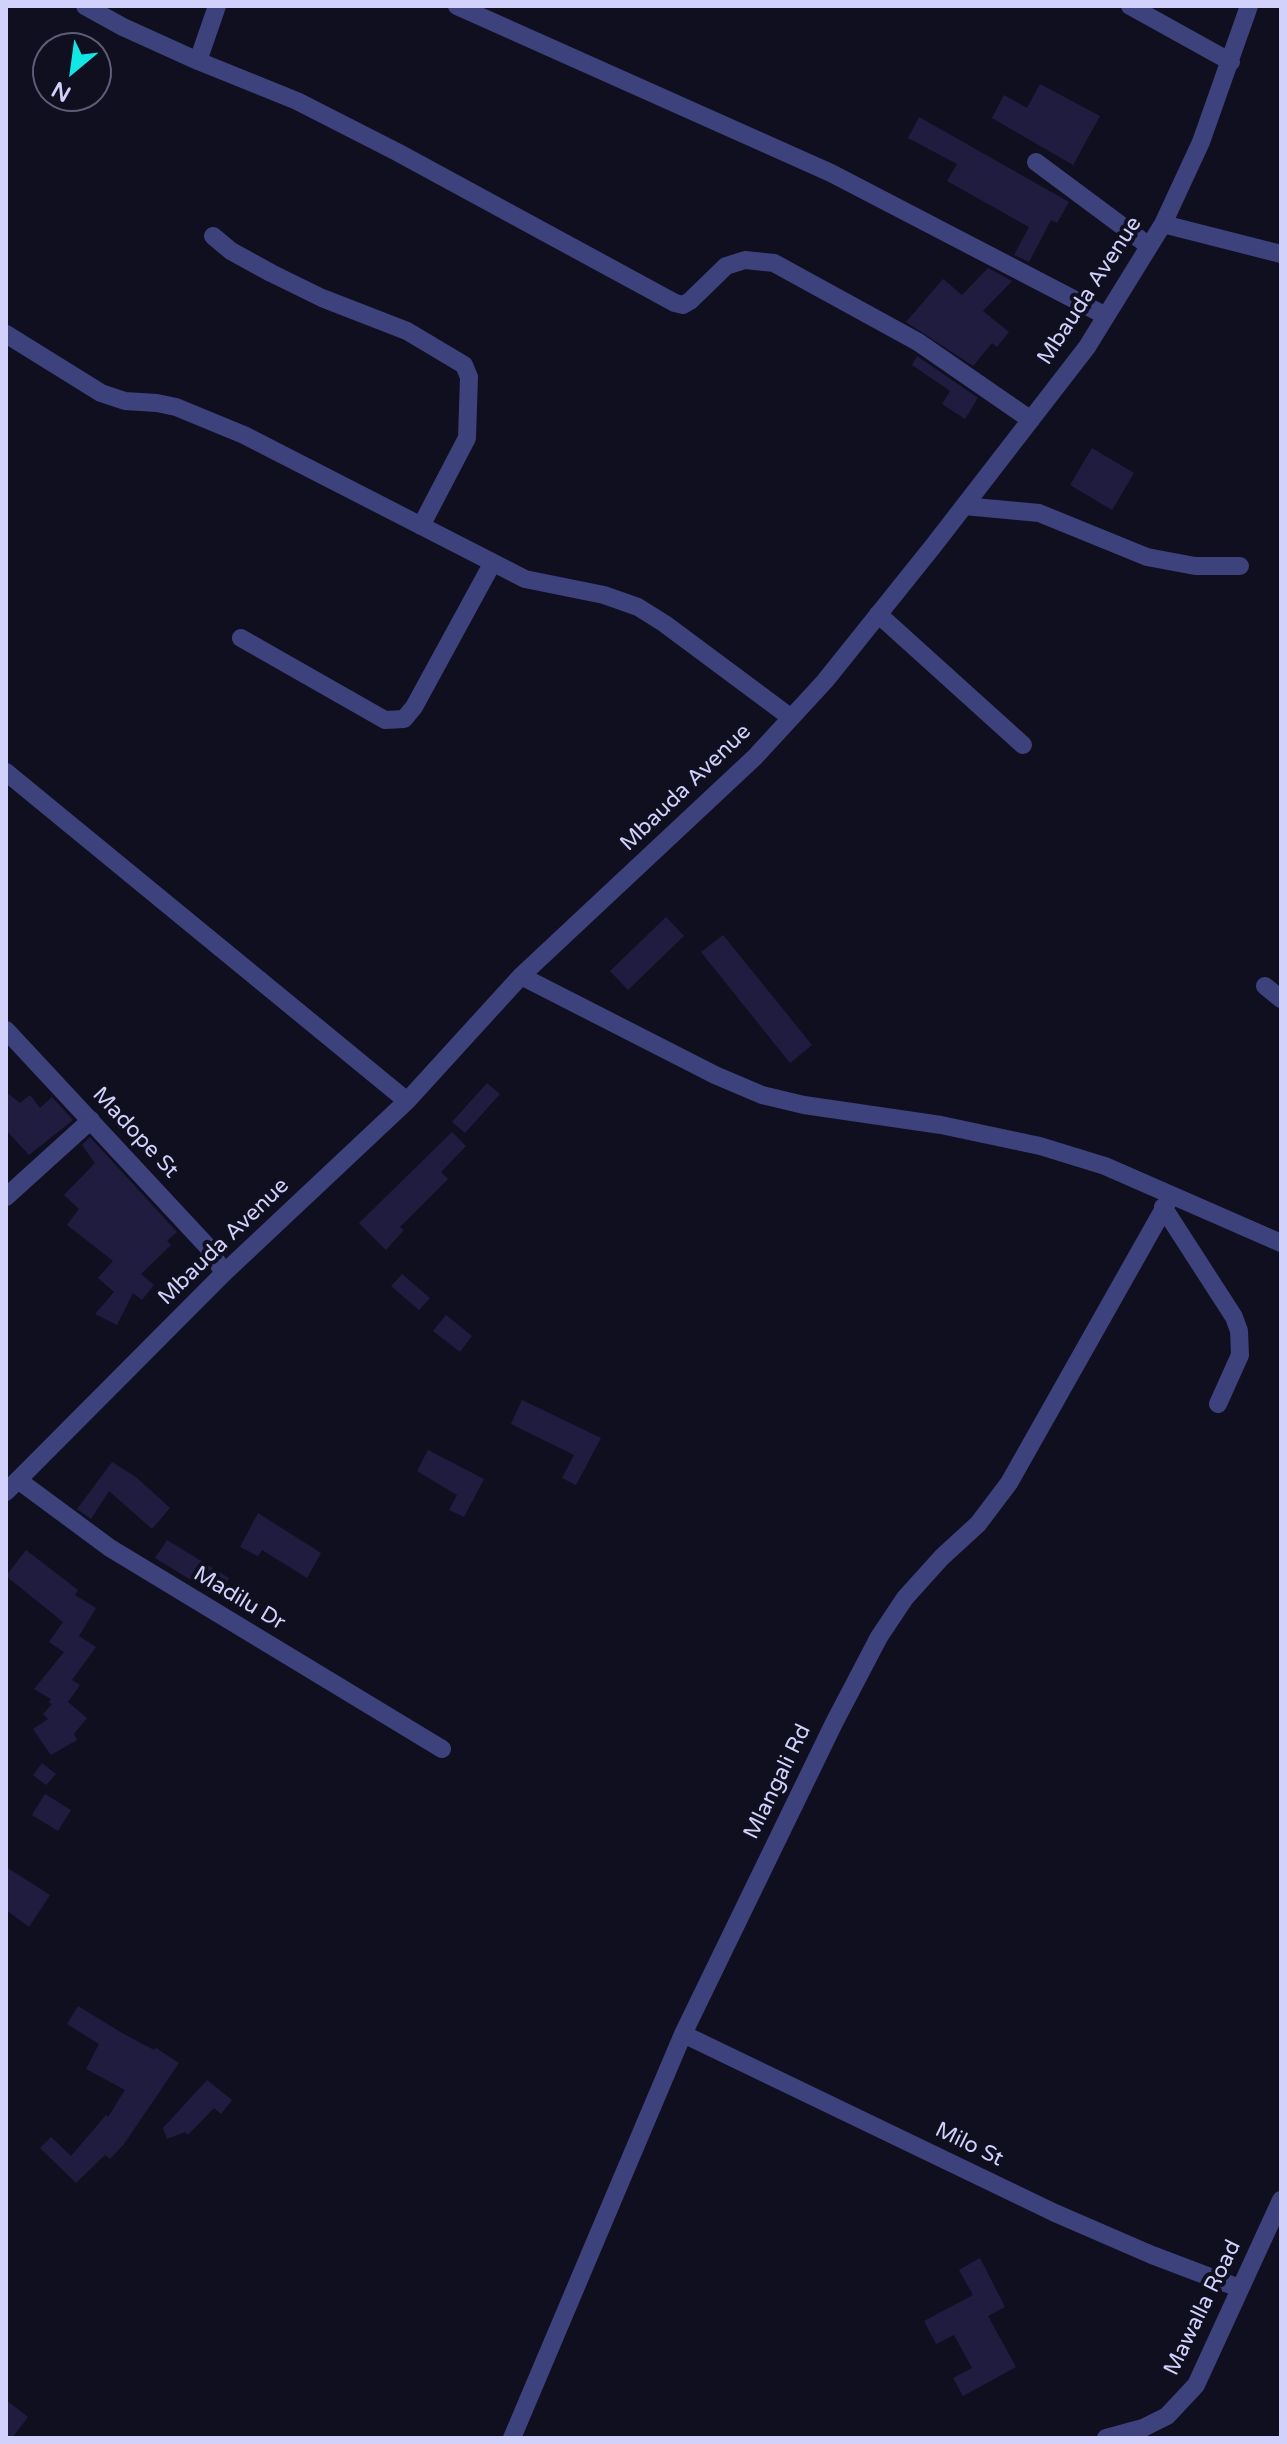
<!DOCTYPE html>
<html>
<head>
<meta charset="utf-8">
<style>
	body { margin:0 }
	#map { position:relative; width:1287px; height:2444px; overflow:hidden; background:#100f20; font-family:"Varela Round",sans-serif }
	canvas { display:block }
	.frame { position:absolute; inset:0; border:8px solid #d2d1fc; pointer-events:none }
	.north { position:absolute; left:32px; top:32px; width:80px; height:80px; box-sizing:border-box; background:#100f20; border:2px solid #5e5d78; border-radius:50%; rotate:209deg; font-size:22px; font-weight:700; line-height:32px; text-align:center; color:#d2d1fc }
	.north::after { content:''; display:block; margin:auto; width:28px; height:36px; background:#11e8e6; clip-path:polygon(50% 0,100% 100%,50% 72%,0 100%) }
</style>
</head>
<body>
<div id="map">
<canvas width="1287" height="2444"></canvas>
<div class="frame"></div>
<div class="north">N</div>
</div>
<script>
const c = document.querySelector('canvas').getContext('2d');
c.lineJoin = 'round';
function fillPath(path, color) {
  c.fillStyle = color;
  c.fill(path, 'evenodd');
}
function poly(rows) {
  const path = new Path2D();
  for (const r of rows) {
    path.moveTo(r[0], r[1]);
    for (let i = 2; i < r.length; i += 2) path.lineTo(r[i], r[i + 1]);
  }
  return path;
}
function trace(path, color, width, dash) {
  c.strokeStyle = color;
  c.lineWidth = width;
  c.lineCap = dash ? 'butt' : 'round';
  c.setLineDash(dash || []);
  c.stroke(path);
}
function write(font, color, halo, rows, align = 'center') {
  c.font = font + ' "Varela Round",sans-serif';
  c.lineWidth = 8;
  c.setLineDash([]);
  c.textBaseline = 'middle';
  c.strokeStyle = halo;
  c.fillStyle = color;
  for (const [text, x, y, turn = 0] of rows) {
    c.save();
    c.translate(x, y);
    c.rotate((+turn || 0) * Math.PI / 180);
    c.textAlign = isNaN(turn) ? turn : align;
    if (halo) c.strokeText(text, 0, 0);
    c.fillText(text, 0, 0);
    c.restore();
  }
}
fillPath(poly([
	[1040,84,1100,116,1073,165,992,118,1004,95,1027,108],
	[919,117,1069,202,1057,223,1051,220,1029,262,1014,255,1029,227,947,181,957,164,908,138],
	[988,268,1012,281,983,311,1009,332,997,347,992,343,973,366,906,322,943,279,962,295],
	[917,356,978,398,965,419,942,404,950,391,912,365],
	[1092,448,1134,473,1112,510,1070,485],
	[666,917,684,936,628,990,610,971],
	[723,935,812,1045,790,1063,701,952],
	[487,1083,500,1094,465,1133,452,1122],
	[6,1092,20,1103,30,1095,40,1108,52,1097,73,1120,29,1155,6,1130],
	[452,1132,466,1146,441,1172,448,1179,400,1227,404,1230,386,1250,359,1223],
	[90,1137,177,1232,167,1241,171,1245,141,1274,154,1285,142,1300,133,1293,117,1325,95,1314,114,1292,98,1278,113,1261,67,1225,79,1209,64,1195,95,1163,82,1145],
	[402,1274,430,1298,419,1310,391,1286],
	[446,1315,472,1336,460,1352,433,1331],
	[522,1400,601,1438,576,1485,562,1478,574,1455,511,1424],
	[428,1450,484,1479,464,1517,449,1510,457,1495,417,1471],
	[112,1462,136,1477,170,1508,152,1529,109,1491,91,1519,77,1509],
	[258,1513,321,1553,307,1578,262,1550,258,1556,240,1547],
	[167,1540,229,1578,217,1596,155,1558],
	[26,1550,78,1590,75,1595,96,1608,79,1636,96,1647,72,1680,80,1685,68,1702,87,1718,74,1734,77,1740,51,1755,33,1729,48,1719,43,1714,52,1704,49,1702,51,1699,34,1689,64,1652,49,1642,63,1622,6,1576],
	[42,1763,56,1774,46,1785,33,1775],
	[45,1794,71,1810,58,1831,32,1815],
	[6,1867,50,1895,29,1927,6,1910],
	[78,2006,122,2033,154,2050,156,2048,179,2063,124,2144,110,2159,105,2155,76,2183,40,2148,51,2137,71,2156,106,2115,108,2117,125,2090,86,2069,99,2044,67,2024],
	[207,2080,232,2100,221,2114,214,2108,188,2135,185,2132,167,2139,163,2128],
	[980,2258,1005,2307,988,2316,1016,2367,963,2396,953,2378,972,2368,954,2335,936,2344,924,2321,973,2295,959,2270],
	[6,2400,28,2417,12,2438,6,2438]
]), '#201c40');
trace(poly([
	[85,6,123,27,198,61,297,101,397,152,675,303,683,305,690,301,726,266,745,260,774,263,918,342,1031,420],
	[457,6,831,173,1106,316],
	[1130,6,1231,62],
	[198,61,217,6],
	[1036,162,1149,246],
	[1163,224,1281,254],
	[213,236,231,251,271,273,322,298,407,331,464,365,469,377,467,438,421,526],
	[6,334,101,393,125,401,157,403,176,407,244,435,525,579,604,595,638,607,665,624,790,717],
	[964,506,1039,513,1147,557,1195,566,1240,566],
	[878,614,1023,745],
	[241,638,385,720,404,719,414,707,492,564],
	[6,772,407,1101],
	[521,976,715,1075,762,1095,804,1105,941,1125,1040,1146,1105,1166,1281,1243],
	[1265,986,1281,999],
	[6,1030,207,1246,224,1273],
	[6,1197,91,1120],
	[1163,1207,1234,1317,1239,1331,1240,1355,1218,1404],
	[18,1480,110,1548,442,1749],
	[6,1492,224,1273,407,1101,521,976,755,757,825,681,934,545,1087,347,1163,224,1201,142,1249,6],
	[683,2034,1055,2213,1152,2255,1239,2288],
	[512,2438,683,2034,834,1723,879,1637,905,1598,942,1557,978,1524,1009,1483,1171,1196],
	[1106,2438,1143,2428,1167,2416,1196,2385,1281,2200]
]), '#3d417c', 18);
write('22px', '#d2d1fc', '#100f20', [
	["Mbauda Avenue",1090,291,-57],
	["Mbauda Avenue",686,788,-44],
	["Madope St",135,1133,47],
	["Mbauda Avenue",224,1242,-44],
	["Madilu Dr",239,1599,31],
	["Mlangali Rd",778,1782,-64],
	["Milo St",969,2145,26],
	["Mawalla Road",1203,2308,-64]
]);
</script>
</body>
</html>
